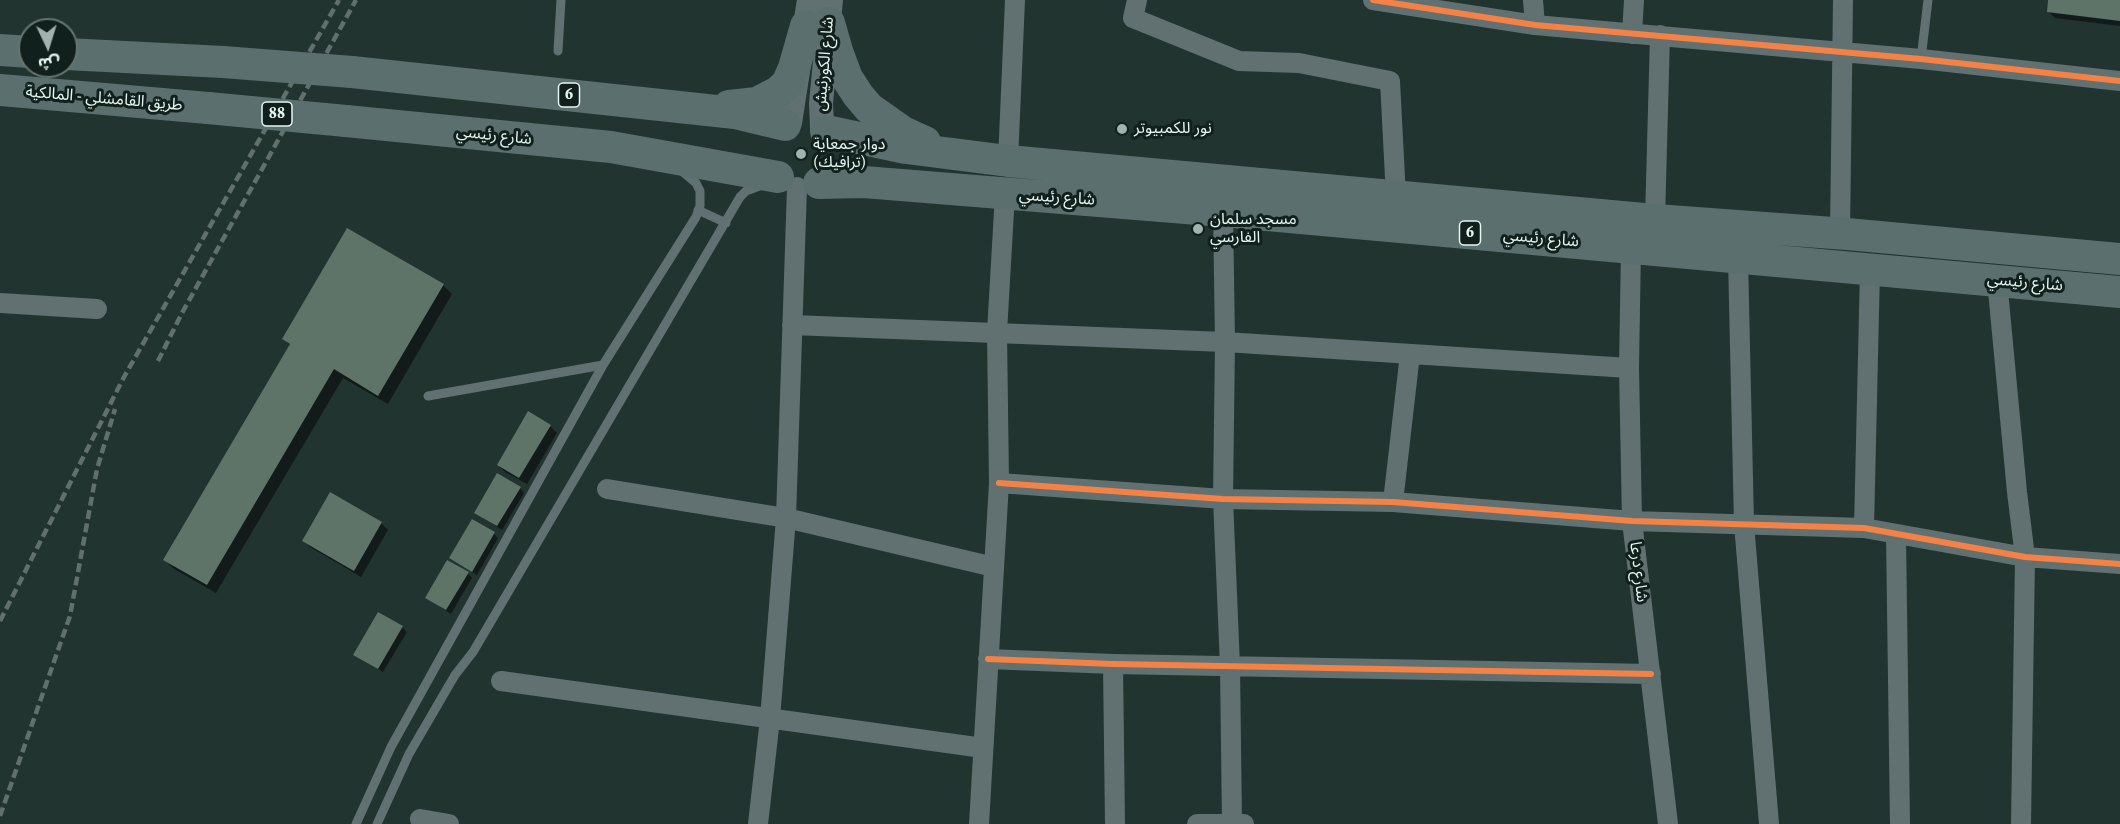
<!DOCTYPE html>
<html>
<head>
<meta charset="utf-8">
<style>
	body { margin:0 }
	#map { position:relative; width:2120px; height:824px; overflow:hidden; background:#223430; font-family:"Source Serif 4","Noto Sans Arabic",serif }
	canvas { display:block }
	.north { position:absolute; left:18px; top:18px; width:60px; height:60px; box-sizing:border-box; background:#11201c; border:2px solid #657671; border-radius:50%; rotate:176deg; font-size:16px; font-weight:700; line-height:24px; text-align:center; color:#e4f7f1 }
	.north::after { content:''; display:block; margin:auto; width:21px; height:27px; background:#a0b3ad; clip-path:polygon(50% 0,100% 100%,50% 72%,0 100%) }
</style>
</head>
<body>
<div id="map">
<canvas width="2120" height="824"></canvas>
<div class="north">ش</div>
</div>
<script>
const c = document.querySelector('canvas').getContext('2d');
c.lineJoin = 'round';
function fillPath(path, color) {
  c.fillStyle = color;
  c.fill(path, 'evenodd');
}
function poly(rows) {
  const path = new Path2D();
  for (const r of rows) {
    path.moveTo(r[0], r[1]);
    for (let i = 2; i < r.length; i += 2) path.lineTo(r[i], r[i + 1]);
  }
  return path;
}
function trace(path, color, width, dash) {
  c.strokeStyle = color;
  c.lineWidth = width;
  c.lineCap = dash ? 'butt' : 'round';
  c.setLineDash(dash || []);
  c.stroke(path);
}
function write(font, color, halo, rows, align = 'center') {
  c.font = font + ' "Source Serif 4","Noto Sans Arabic",serif';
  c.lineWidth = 6;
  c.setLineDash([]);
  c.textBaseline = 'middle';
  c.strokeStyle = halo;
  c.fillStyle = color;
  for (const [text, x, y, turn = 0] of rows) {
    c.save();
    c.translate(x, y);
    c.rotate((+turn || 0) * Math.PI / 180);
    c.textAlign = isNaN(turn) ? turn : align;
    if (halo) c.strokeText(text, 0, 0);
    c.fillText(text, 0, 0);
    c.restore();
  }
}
fillPath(poly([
	[2050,0,2120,0,2120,26,2055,18,2048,11],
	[443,285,452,294,388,404,343,378,216,593,174,569,165,560,291,346,284,339],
	[550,426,557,433,527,484,505,472,498,465],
	[520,488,524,493,502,530,475,512],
	[331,494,382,524,388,530,361,577,310,547,303,541],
	[494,534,498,538,477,575,450,558],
	[468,574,472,578,451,614,427,598],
	[402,627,407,632,383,672,355,654]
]), '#0007');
fillPath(poly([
	[2048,0,2120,0,2120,21,2047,12],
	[347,228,444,284,378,396,334,369,207,585,163,560,290,344,282,339],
	[528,411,551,425,519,478,497,465],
	[497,473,521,487,497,526,474,513],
	[330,492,382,522,354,571,302,541],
	[472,519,495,532,472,572,449,558],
	[447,560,469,572,446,610,425,598],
	[378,612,403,626,378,669,353,655]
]), '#5e7468');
trace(poly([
	[558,51,561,0],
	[1921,59,1928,0],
	[698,210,726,223],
	[428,396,603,365],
	[356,824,391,747,603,365,696,217,700,206,700,191,696,183,682,171],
	[377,824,409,754,455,675,473,652,740,197,746,191,762,185]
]), '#617171', 9);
trace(poly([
	[1137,0,1133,18,1239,61,1299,63,1390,81,1396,197],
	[1373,0,1535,25,1921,59,2120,81],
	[1533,0,1535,25],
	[1632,34,1634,0],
	[1008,161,1015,0],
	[1223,211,1225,342,1223,499,1230,666,1232,824],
	[1655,220,1660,35],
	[1840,234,1843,0],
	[1631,247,1629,368,1632,521,1668,824],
	[1738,258,1744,524,1769,824],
	[1997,280,2017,492,2025,557,2021,824],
	[0,303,97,309],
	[792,325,1225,342,1629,368],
	[999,483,1223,499,1393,502,1632,521,1864,528,2025,557,2120,564],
	[607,489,786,518,994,567],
	[1393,502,1410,354],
	[1864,528,1870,270],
	[1896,535,1900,824],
	[988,659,1113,664,1651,674],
	[1113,664,1115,824],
	[501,681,983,748],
	[420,819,449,824],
	[758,824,770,719,786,518,797,187],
	[979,824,999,483,997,332,1005,194],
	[1197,824,1244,824]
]), '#617171', 20);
trace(poly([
	[790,123,809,0],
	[822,127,821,103,831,0]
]), '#617171', 24);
trace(poly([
	[829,23,837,51,847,78,858,95,869,108,903,132,925,142],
	[0,50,30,52],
	[66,54,223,62],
	[352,72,735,113,785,125],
	[0,90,208,108],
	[729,106,757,103,778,92,787,84,794,68,806,26],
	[346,121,611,147,778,177],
	[826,131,906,148,1008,161,1655,220,1847,234,2120,259],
	[819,183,864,182,1223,211,2120,292]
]), '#5b6f6e', 32);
trace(poly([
	[158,361,182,313,356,0],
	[0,621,124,377,339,0],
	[0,816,70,616,97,469,115,409]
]), '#61706d', 4.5, [9, 4.5]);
trace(poly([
	[223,62,352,72],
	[208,108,346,121]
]), '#5b6f6e', 32);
trace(poly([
	[1373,0,1535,25,1921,59,2120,81],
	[999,483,1223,499,1393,502,1632,521,1864,528,2025,557,2120,564],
	[988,659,1113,664,1651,674]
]), '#f48246', 6);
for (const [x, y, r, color] of [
	[1122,129,6,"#a0b3ad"],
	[801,154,6,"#a0b3ad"],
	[1198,229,6,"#a0b3ad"]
]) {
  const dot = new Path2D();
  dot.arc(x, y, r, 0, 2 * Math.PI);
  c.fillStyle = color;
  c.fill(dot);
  trace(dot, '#11201c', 2);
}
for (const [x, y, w] of [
	[569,95,21],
	[277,114,30],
	[1470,233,21]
]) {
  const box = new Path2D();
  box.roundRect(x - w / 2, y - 12, w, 24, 4.5);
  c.fillStyle = '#11201c';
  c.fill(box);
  trace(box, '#e4f7f1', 1.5);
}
write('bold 15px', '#e4f7f1', null, [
	["6",569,95],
	["88",277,114],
	["6",1470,233]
]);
write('16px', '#e4f7f1', '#11201c', [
	["شارع الكورنيش",825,64,-85],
	["طريق القامشلي - المالكية",104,99,5],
	["شارع رئيسي",494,136,6],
	["شارع رئيسي",1057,198,4],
	["شارع رئيسي",1541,239,5],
	["شارع رئيسي",2025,283,5],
	["شارع درعا",1638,572,83]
]);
write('16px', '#e4f7f1', '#11201c', [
	["نور للكمبيوتر",1134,129],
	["دوار جمعاية",813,145],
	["(ترافيك)",813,163],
	["مسجد سلمان",1210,220],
	["الفارسي",1210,238]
], 'left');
</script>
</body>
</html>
